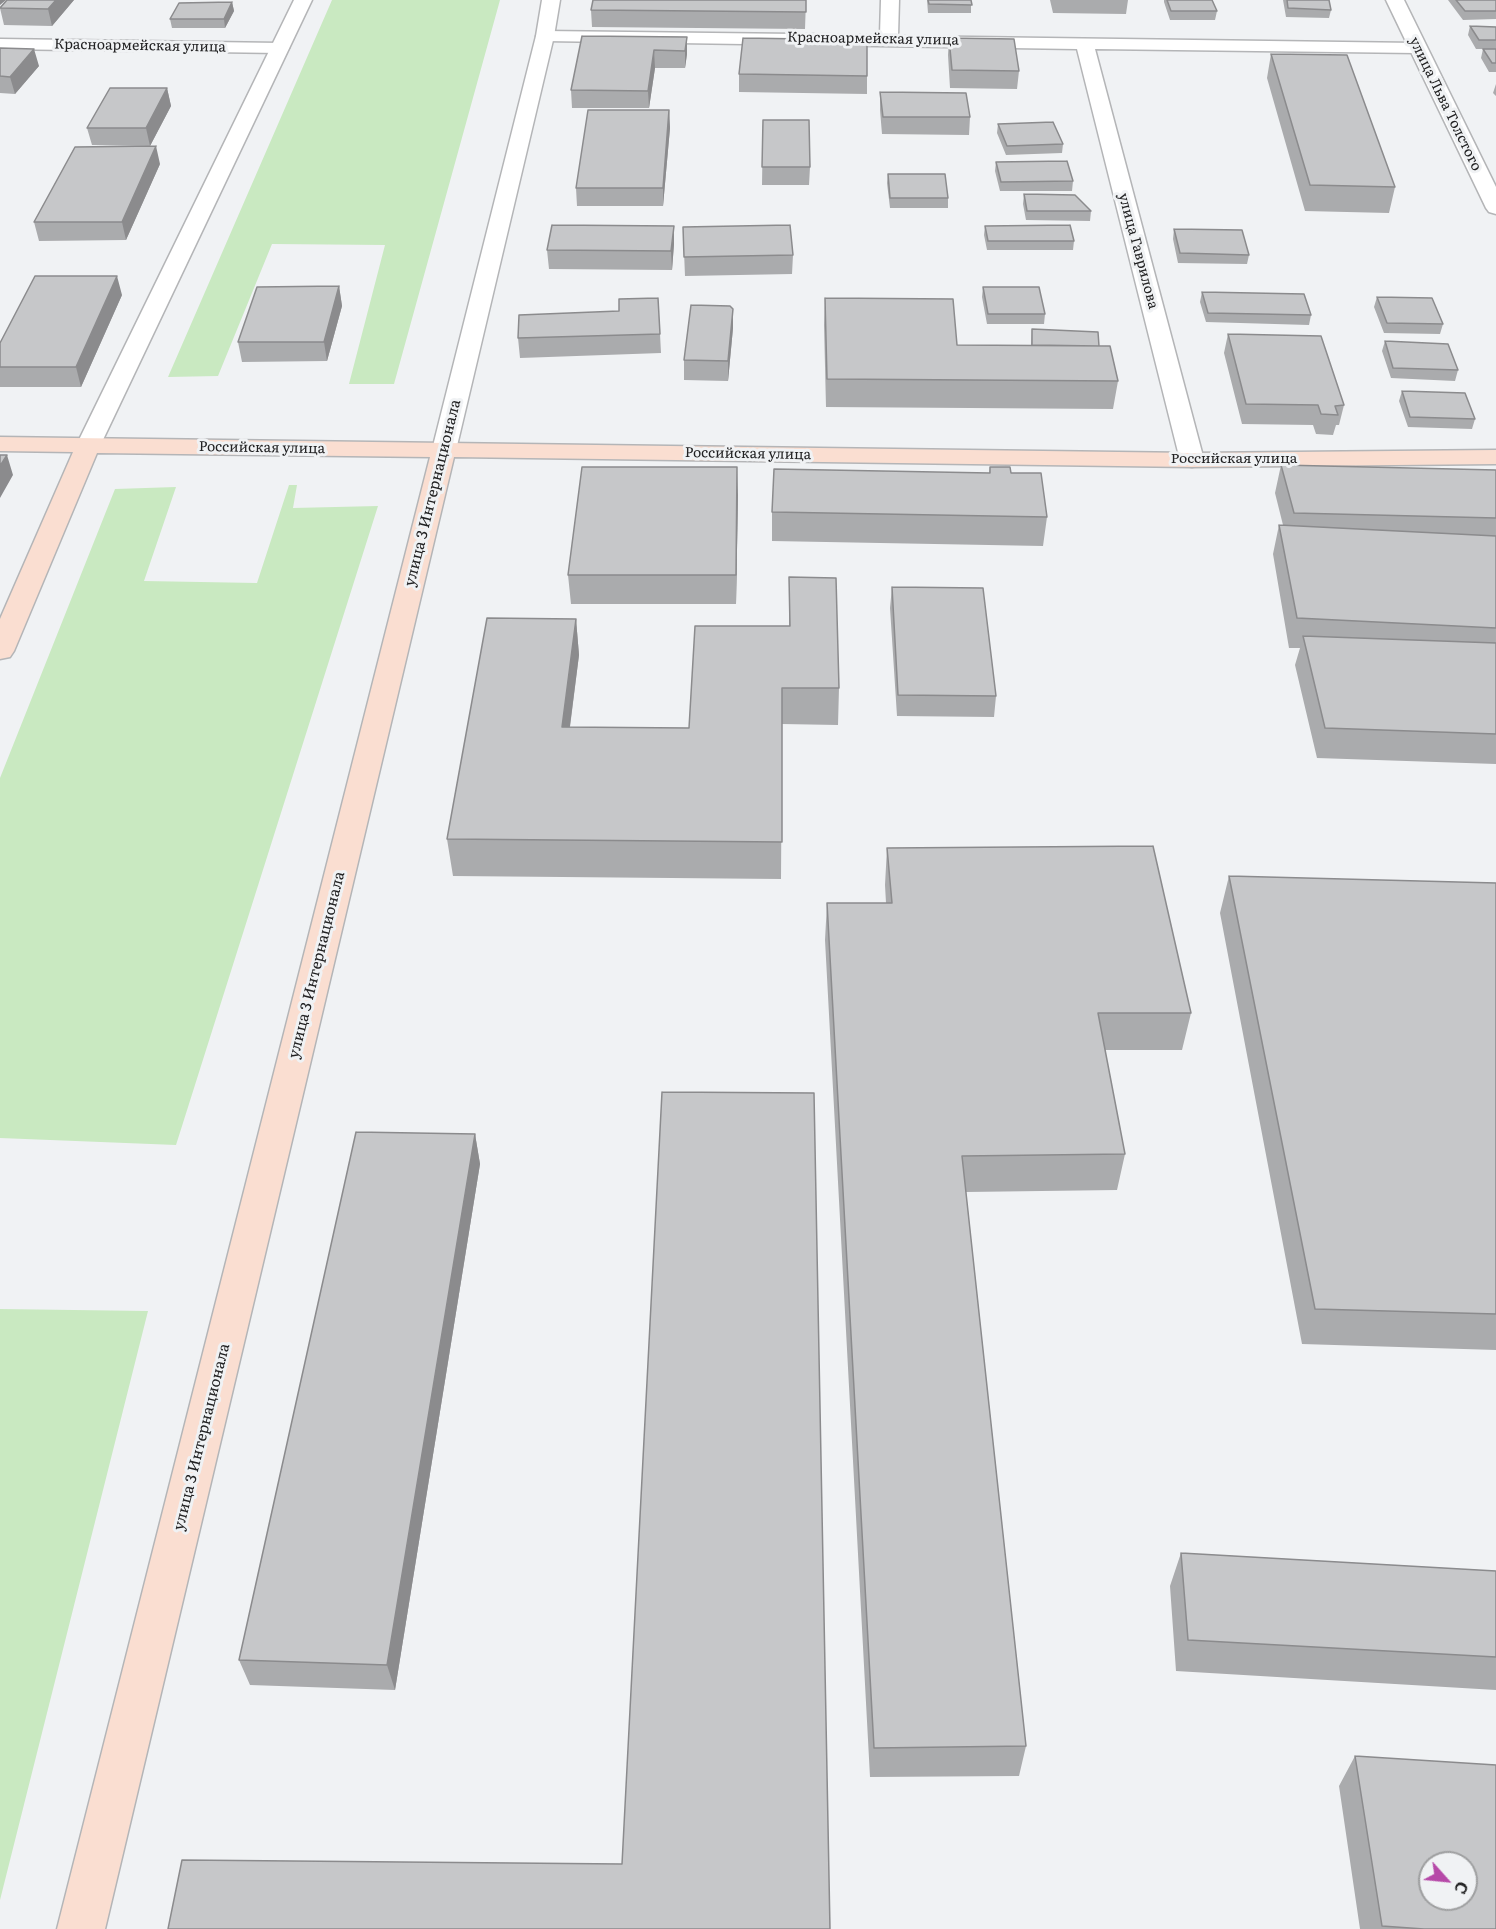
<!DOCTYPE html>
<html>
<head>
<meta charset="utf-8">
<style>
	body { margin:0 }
	#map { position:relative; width:1496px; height:1929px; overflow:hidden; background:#f0f2f4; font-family:Literata,serif }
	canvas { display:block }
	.north { position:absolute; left:1418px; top:1851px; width:60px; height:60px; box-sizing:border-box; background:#f0f2f4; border:2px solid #9e9fa0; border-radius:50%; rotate:117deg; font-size:16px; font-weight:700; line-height:24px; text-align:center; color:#222223 }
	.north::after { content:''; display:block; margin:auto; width:21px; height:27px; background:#b649a8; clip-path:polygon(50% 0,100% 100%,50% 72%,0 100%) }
</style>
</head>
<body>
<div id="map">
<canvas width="1496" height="1929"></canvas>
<div class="north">С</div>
</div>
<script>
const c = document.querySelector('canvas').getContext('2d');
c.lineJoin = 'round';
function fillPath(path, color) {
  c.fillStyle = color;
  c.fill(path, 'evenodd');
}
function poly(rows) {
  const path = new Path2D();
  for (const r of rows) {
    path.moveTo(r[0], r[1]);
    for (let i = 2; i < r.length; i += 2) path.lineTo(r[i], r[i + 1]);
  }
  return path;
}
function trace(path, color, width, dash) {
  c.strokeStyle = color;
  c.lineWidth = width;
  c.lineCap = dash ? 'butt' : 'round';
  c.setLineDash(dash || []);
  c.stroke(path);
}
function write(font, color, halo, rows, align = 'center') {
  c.font = font + ' Literata,serif';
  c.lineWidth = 6;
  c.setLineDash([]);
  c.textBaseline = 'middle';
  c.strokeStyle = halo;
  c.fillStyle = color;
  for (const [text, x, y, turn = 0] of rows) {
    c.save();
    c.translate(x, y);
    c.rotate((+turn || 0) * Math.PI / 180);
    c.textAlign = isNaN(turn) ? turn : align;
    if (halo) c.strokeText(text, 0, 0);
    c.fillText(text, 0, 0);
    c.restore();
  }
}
fillPath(poly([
	[332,0,500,0,394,384,349,384,385,245,272,244,218,376,168,377],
	[289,485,297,485,293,508,378,506,176,1145,0,1138,0,778,115,489,176,487,144,581,257,583],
	[0,1309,148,1311,0,1900]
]), '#c9e9c1');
const minor = poly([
	[881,0,899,0,898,36,1417,43,1423,44,1426,48,1423,52,1417,53,1095,49,1204,460,1201,465,1192,467,1183,465,1180,460,1077,49,545,41,539,40,536,36,539,32,545,31,880,35,881,0],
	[0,39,280,43,286,44,289,48,286,52,280,53,0,49,0,39]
]);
const tertiary = poly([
	[294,0,312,0,100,446,97,451,88,453,79,451,76,446,294,0],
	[542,0,560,0,554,36,456,450,453,455,444,457,435,455,432,450,536,36,542,0],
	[1386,0,1404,0,1496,187,1496,214,1489,212,1486,208,1386,0]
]);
const secondary = poly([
	[0,437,1192,453,1496,450,1496,464,1192,467,454,457,105,1929,57,1929,430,457,97,453,14,651,10,657,0,659,0,619,73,452,0,451,0,437]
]);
trace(minor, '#b4b5b7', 3);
trace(tertiary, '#b4b5b7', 3);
trace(secondary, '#b4b5b7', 3);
fillPath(minor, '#fff');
fillPath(tertiary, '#fff');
fillPath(secondary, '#faded1');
fillPath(poly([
	[7,0,74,0,52,26,4,25,0,8],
	[806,0,805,29,592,27,591,10],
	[927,0,971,0,971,13,928,13],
	[1050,0,1128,0,1126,14,1053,13],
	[1164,0,1212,0,1217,11,1215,20,1170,20,1164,2],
	[1283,0,1329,0,1331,10,1329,18,1286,17],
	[1448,0,1496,0,1496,19,1463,20],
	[232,2,234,11,225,28,172,28,170,19],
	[1470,26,1496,27,1496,49,1476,49,1468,35],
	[582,36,687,37,687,54,685,68,655,68,649,108,572,108,571,90],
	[949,38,1019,71,1017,89,950,88,948,55],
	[0,48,39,66,15,94,0,93],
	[1483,49,1496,49,1496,72,1489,72,1481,58],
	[1271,54,1395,187,1389,213,1305,211,1267,78],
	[739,74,867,76,867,94,739,92],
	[1496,84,1496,96,1493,93],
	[167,88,171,106,150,146,92,145,87,128],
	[880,92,970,117,969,135,882,134,880,110],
	[669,110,670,128,663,206,577,206,576,188],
	[763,120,810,167,809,185,762,185],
	[998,124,1063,144,1062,153,1006,155,997,133],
	[996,162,1073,181,1072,191,1000,191,995,171],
	[160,164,126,240,39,241,34,222],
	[888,174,948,198,948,208,890,208,887,183],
	[1024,194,1091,211,1090,221,1026,220,1023,204],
	[985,226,1074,241,1073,250,987,250,984,235],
	[683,227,793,255,792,274,685,276],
	[1174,229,1249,255,1247,264,1178,263,1173,239],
	[674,244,672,270,549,269,547,250],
	[339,286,342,306,327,361,242,362,238,342],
	[983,287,1045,314,1044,324,987,324,982,297],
	[1202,292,1311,315,1309,325,1206,322,1200,302],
	[122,295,81,387,0,387,0,343],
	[1377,297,1443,324,1440,334,1384,333,1374,307],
	[825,298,957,345,1031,345,1032,329,1099,346,1118,381,1113,409,826,407,824,325],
	[733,309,733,328,728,381,684,380,684,360],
	[619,311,660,334,661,353,520,358,518,338],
	[1228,334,1344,405,1339,425,1336,425,1333,435,1316,434,1313,425,1242,424,1224,353],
	[1385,341,1458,370,1455,381,1391,378,1382,351],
	[1402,391,1475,419,1472,429,1408,427,1399,401],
	[1281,465,1496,470,1496,764,1317,758,1295,665,1300,648,1289,648,1273,554,1279,525,1283,525,1275,493],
	[990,467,1011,473,1047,517,1043,546,772,541,772,512,989,473],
	[738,495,736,604,571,604,568,575],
	[789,577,839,688,838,725,782,724,781,879,453,876,447,839,576,619,579,655,570,727,689,728,789,626],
	[892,587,996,696,994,717,897,716,890,608],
	[887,848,1191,1013,1182,1050,1105,1050,1125,1154,1117,1190,966,1192,1026,1746,1019,1776,870,1777,825,940,827,903,886,903,885,885],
	[1229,876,1496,883,1496,1350,1302,1344,1220,913],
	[475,1134,480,1164,395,1690,250,1685,239,1660],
	[1181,1553,1496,1571,1496,1690,1176,1671,1170,1586],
	[1355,1756,1496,1929,1360,1929,1339,1786]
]), '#aaabad');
fillPath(poly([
	[0,0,6,0,0,5],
	[56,0,74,0,52,26,48,9],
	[232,2,234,11,225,28,224,19],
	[687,37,687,54,685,68,685,51],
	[34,49,39,66,15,94,10,77],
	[654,50,655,68,649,108,648,91],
	[167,88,171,106,150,146,146,128],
	[669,110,670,128,663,206,663,188],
	[156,146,160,164,126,240,122,222],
	[674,226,674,244,672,270,671,251],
	[117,276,122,295,81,387,76,367],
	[339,286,342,306,327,361,324,342],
	[733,309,733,328,728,381,728,361],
	[7,455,13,475,0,498,0,466],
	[737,467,738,495,736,604,736,575],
	[576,619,579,655,565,764,562,727],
	[475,1134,480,1164,395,1690,387,1665]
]), '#8b8b8d');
const building = poly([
	[7,0,56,0,48,9,0,8,7,0],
	[593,0,806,0,806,12,591,10,593,0],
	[928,0,971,0,972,5,929,4,928,0],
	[1167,0,1212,0,1217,11,1171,11,1167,0],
	[1287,0,1329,0,1331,10,1288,8,1287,0],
	[1456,0,1496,0,1496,11,1465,11,1456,0],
	[232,2,224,19,170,19,179,3,232,2],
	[1470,26,1496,27,1496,40,1479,40,1470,26],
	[582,36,687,37,685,51,654,50,648,91,571,90,582,36],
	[743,38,867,40,867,76,739,74,743,38],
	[949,38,1014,39,1019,71,952,70,949,38],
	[0,48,34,49,10,77,0,76,0,48],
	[1483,49,1496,49,1496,63,1492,63,1483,49],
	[1271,54,1347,55,1395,187,1310,185,1271,54],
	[110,88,167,88,146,128,87,128,110,88],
	[880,92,966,93,970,117,883,117,880,92],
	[588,110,669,110,663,188,576,188,588,110],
	[763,120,809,120,810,167,762,167,763,120],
	[1053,122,1063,144,1007,146,998,124,1053,122],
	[156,146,122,222,34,222,75,147,156,146],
	[1067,161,1073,181,1001,182,996,162,1067,161],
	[888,174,945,174,948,198,890,198,888,174],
	[1024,194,1075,195,1091,211,1027,211,1024,194],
	[552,225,674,226,671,251,547,250,552,225],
	[790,225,793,255,684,257,683,227,790,225],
	[1070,225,1074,241,988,241,985,226,1070,225],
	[1174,229,1242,230,1249,255,1180,253,1174,229],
	[35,276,117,276,76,367,0,367,0,343,35,276],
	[339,286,324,342,238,342,257,287,339,286],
	[983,287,1039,287,1045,314,988,314,983,287],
	[1202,292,1304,294,1311,315,1208,313,1202,292],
	[1377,297,1432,298,1443,324,1387,323,1377,297],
	[658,298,660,334,518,338,519,315,619,311,619,299,658,298],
	[825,298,953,299,957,345,1110,346,1118,381,827,379,825,298],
	[691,305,730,306,733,309,728,361,684,360,691,305],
	[1032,329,1098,332,1099,346,1032,345,1032,329],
	[1228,334,1321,336,1344,405,1335,406,1338,415,1321,414,1318,405,1246,404,1228,334],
	[1385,341,1448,344,1458,370,1393,368,1385,341],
	[1402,391,1465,393,1475,419,1410,417,1402,391],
	[0,455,7,455,0,466,0,455],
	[1281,465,1496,470,1496,518,1294,513,1281,465],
	[582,467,737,467,736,575,568,575,582,467],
	[990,467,1010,467,1011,473,1041,473,1047,517,772,512,774,469,990,473,990,467],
	[1279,525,1496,536,1496,628,1297,618,1279,525],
	[789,577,836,578,839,688,782,688,782,842,447,839,487,618,576,619,562,727,689,728,695,626,790,626,789,577],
	[892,587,983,588,996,696,898,695,892,587],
	[1303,636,1496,643,1496,734,1325,728,1303,636],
	[1153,846,1191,1013,1098,1013,1125,1154,962,1156,1026,1746,874,1748,827,903,892,903,887,848,1153,846],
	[1229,876,1496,883,1496,1314,1315,1309,1229,876],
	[662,1092,814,1093,830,1929,168,1929,182,1860,622,1864,662,1092],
	[356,1132,475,1134,387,1665,239,1660,356,1132],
	[1181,1553,1496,1571,1496,1657,1188,1640,1181,1553],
	[1355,1756,1496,1765,1496,1929,1424,1929,1382,1926,1355,1756],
	[1430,1863,1466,1863,1466,1899,1430,1899,1430,1863]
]);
fillPath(building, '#c6c7c9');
trace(building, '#8b8b8d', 1.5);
write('14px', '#222223', '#f0f2f4', [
	["Красноармейская улица",873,39,1],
	["Красноармейская улица",140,46,1],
	["улица Льва Толстого",1445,104,64],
	["улица Гаврилова",1138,251,75],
	["Российская улица",262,448,1],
	["Российская улица",748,454,1],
	["Российская улица",1234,459]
]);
write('15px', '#222223', '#f0f2f4', [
	["улица 3 Интернационала",433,493,-76],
	["улица 3 Интернационала",317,965,-76],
	["улица 3 Интернационала",202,1437,-76]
]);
</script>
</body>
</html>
